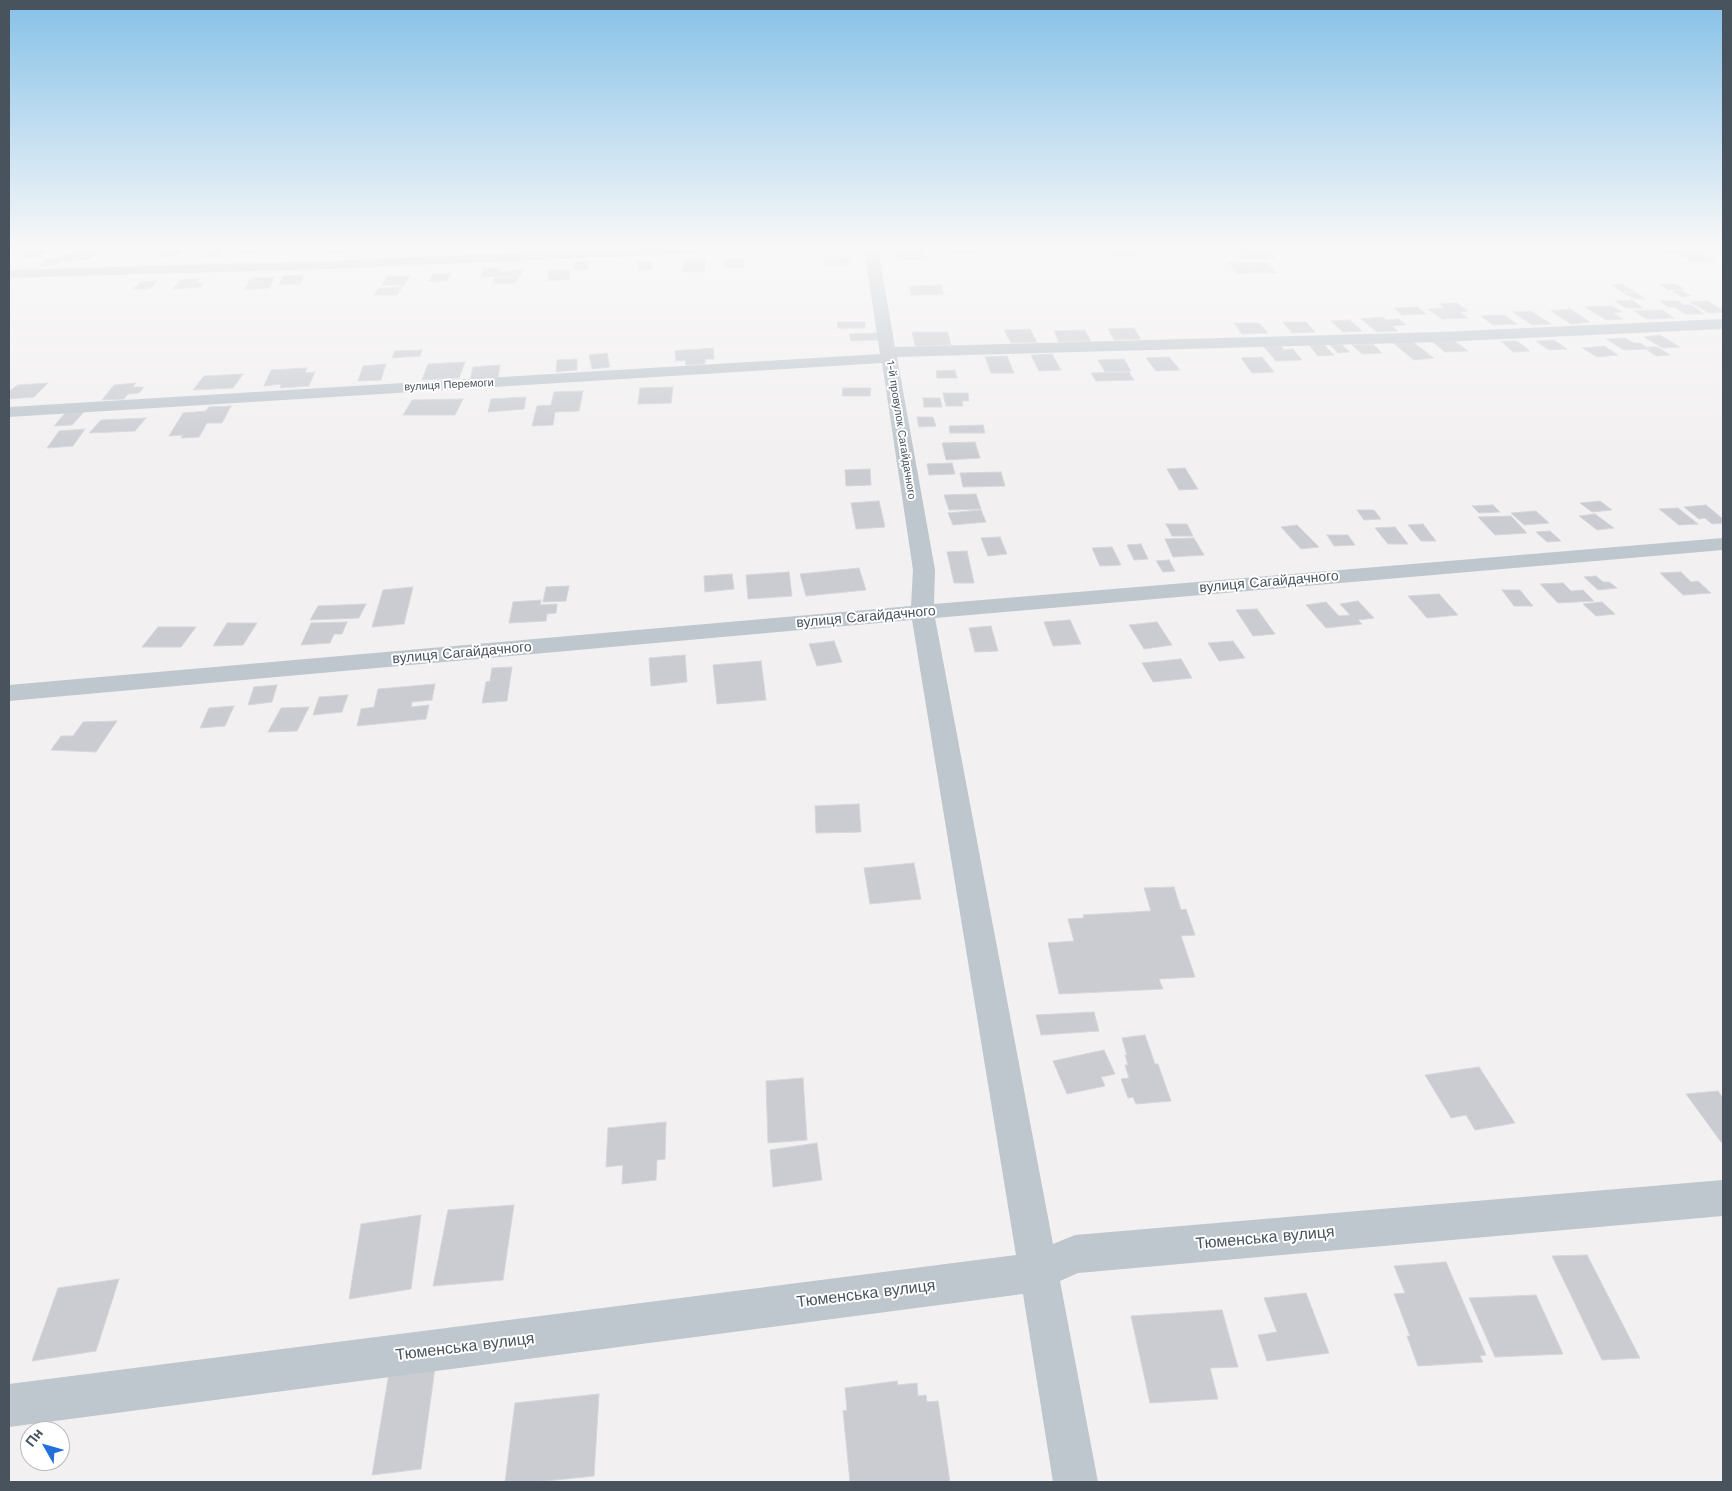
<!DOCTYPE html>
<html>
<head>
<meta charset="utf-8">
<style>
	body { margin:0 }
	#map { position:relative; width:1732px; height:1491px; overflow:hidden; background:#f2f0f0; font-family:"Work Sans",sans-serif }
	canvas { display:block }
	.frame { position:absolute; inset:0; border:10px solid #48535d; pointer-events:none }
	.north { position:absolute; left:20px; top:1421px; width:50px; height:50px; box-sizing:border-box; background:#fff; border:1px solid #b6babe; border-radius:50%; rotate:308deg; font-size:14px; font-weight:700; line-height:20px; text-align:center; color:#48535d }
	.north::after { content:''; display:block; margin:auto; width:18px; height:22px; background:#2170db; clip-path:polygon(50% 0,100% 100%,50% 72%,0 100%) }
</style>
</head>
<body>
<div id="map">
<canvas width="1732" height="1491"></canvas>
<div class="frame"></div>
<div class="north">Пн</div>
</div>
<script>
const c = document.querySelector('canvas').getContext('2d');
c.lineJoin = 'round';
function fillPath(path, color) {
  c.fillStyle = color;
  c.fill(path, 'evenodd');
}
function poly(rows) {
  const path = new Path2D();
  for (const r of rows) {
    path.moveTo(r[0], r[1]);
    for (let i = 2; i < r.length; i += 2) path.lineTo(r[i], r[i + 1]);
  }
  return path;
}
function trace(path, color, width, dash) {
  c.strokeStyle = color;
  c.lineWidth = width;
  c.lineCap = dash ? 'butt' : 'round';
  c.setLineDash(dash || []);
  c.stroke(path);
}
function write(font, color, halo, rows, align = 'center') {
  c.font = font + ' "Work Sans",sans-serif';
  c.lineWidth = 4;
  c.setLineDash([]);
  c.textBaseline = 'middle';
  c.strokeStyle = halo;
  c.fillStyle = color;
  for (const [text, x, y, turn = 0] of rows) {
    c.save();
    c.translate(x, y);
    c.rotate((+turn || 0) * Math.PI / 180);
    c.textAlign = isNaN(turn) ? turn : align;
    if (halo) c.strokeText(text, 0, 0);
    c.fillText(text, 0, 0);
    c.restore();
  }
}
const building = poly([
	[28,249,51,249,41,256,19,259,23,256,18,257,28,249],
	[162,249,185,249,179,255,160,257,162,249],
	[243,249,266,249,257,250,255,253,240,254,243,249],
	[329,249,345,249,342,253,326,253,329,249],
	[951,249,976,249,977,252,954,255,951,249],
	[1660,249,1694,249,1715,261,1693,262,1681,254,1669,254,1660,249],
	[224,250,219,257,203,258,208,251,224,250],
	[1133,250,1137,255,1112,256,1108,251,1133,250],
	[1239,250,1267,250,1272,255,1243,255,1239,250],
	[97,251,90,259,60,261,67,253,97,251],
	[923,251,927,259,896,260,893,252,923,251],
	[1274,255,1277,259,1241,260,1239,256,1274,255],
	[63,257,57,265,40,266,46,259,63,257],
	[744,258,744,268,725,268,725,259,744,258],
	[825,258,848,258,849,264,825,266,825,258],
	[706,259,704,272,682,272,684,260,706,259],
	[590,261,588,269,573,270,574,262,590,261],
	[638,261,652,261,652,269,638,270,638,261],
	[1228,262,1247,262,1257,273,1238,274,1228,262],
	[1249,262,1267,262,1277,273,1258,273,1249,262],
	[484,268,502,268,500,272,523,269,521,276,480,277,484,268],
	[568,269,570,279,549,281,548,270,568,269],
	[433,273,451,273,447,281,429,281,433,273],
	[304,275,300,284,279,285,283,276,304,275],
	[388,276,410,276,404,285,381,285,388,276],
	[275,277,269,288,244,290,251,278,275,277],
	[518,277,516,283,492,284,495,278,518,277],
	[199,279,196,283,204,283,201,287,173,289,181,280,199,279],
	[157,281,150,289,133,289,141,282,157,281],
	[1622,284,1634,291,1623,292,1611,285,1622,284],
	[1659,284,1675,284,1684,289,1668,290,1659,284],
	[941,285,944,294,911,295,909,286,941,285],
	[402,287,397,295,373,295,379,288,402,287],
	[1681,290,1691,296,1682,297,1672,291,1681,290],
	[1635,292,1645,299,1635,299,1624,293,1635,292],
	[1632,300,1643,308,1626,308,1615,301,1632,300],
	[1660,301,1678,301,1684,305,1692,305,1704,314,1685,314,1675,307,1668,307,1660,301],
	[1707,301,1723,310,1723,312,1709,313,1690,302,1707,301],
	[1457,303,1468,311,1460,312,1468,318,1442,319,1428,309,1444,308,1439,304,1457,303],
	[1612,306,1623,312,1613,313,1623,319,1606,320,1585,307,1612,306],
	[1418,307,1426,314,1402,315,1394,308,1418,307],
	[1570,309,1590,322,1571,324,1551,311,1570,309],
	[1662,310,1674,318,1646,319,1634,311,1662,310],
	[1531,311,1551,324,1532,325,1513,312,1531,311],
	[1504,315,1517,324,1493,325,1481,316,1504,315],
	[1383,317,1386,320,1399,319,1406,325,1392,326,1398,331,1377,332,1361,319,1383,317],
	[1350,320,1362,331,1343,332,1331,321,1350,320],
	[837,322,865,322,865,328,838,328,837,322],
	[1283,322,1306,322,1315,332,1292,333,1283,322],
	[1234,323,1259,323,1268,333,1242,334,1234,323],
	[1134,328,1141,339,1114,340,1108,329,1134,328],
	[1030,329,1037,342,1011,343,1004,330,1030,329],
	[1085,330,1091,341,1059,342,1054,331,1085,330],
	[912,332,948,332,951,345,915,346,912,332],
	[878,333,880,340,851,341,849,334,878,333],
	[1660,335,1680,347,1663,348,1644,337,1660,335],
	[1625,338,1634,343,1640,343,1649,349,1624,350,1606,339,1625,338],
	[1554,340,1567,349,1549,350,1536,341,1554,340],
	[1455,341,1468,351,1445,352,1433,342,1455,341],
	[1501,341,1517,341,1530,351,1513,352,1501,341],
	[1413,342,1434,358,1414,360,1393,343,1413,342],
	[1373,344,1382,353,1362,354,1352,345,1373,344],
	[1309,345,1324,345,1334,355,1318,356,1309,345],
	[1330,345,1342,345,1350,352,1338,353,1330,345],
	[1281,346,1284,350,1293,349,1302,360,1276,361,1264,347,1281,346],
	[1604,346,1618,355,1597,357,1582,348,1604,346],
	[1648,347,1658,347,1670,355,1656,356,1647,350,1651,350,1648,347],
	[713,348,714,359,705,359,705,364,686,365,685,360,676,361,675,351,713,348],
	[422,350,420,356,392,358,395,351,422,350],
	[607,353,610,367,592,369,589,355,607,353],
	[1052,354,1061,370,1039,371,1031,355,1052,354],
	[1007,356,1014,373,991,373,985,357,1007,356],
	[1169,357,1180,370,1156,371,1146,358,1169,357],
	[1262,357,1274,372,1252,373,1241,358,1262,357],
	[577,359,577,370,556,372,557,360,577,359],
	[1124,359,1131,371,1105,372,1098,360,1124,359],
	[465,362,459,378,422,380,428,364,465,362],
	[386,364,381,380,358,381,363,366,386,364],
	[500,365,498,378,470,380,473,367,500,365],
	[307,368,305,373,315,372,309,386,280,388,281,384,264,386,271,370,307,368],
	[955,370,957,378,937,378,936,371,955,370],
	[1129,372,1134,380,1096,381,1091,373,1129,372],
	[243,374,233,388,193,390,204,376,243,374],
	[48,383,34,397,9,399,9,391,18,385,48,383],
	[136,383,133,387,144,387,139,393,128,394,124,399,102,400,114,385,136,383],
	[673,387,671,403,638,404,640,388,673,387],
	[843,388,871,388,870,396,842,396,843,388],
	[583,391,579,411,555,412,553,425,532,426,537,406,551,405,554,392,583,391],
	[943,393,968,393,969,401,962,401,963,406,946,406,943,393],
	[526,397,524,409,488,412,491,399,526,397],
	[923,398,940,398,942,407,924,407,923,398],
	[463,399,455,415,403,415,412,400,463,399],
	[231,406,222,423,207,423,199,437,181,438,183,435,169,436,183,413,206,411,209,407,231,406],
	[66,412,84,412,72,425,54,426,66,412],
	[917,417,933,417,936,426,919,427,917,417],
	[146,418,135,431,89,433,101,420,146,418],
	[983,425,985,433,950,433,949,426,983,425],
	[85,429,73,446,47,448,59,431,85,429],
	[975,442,980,458,946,460,942,443,975,442],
	[952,463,955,474,929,475,927,464,952,463],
	[1185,468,1198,489,1179,490,1167,469,1185,468],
	[870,469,871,485,846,486,845,470,870,469],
	[1001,472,1005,486,963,487,960,473,1001,472],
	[976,494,981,509,949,510,944,495,976,494],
	[879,501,885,527,856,529,851,503,879,501],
	[1600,501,1612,510,1592,512,1580,503,1600,501],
	[1493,505,1500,512,1479,513,1472,506,1493,505],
	[1706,505,1723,519,1723,523,1712,524,1705,518,1699,519,1684,507,1706,505],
	[1678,508,1698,524,1679,525,1659,509,1678,508],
	[981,510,986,522,953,525,948,513,981,510],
	[1357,510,1374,510,1381,519,1364,520,1357,510],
	[1536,511,1549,523,1524,525,1511,513,1536,511],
	[1595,514,1614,528,1597,530,1579,516,1595,514],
	[1511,516,1527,533,1495,535,1478,517,1511,516],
	[1166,524,1187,524,1193,536,1172,536,1166,524],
	[1423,524,1436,541,1421,541,1408,525,1423,524],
	[1297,525,1319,547,1301,549,1281,527,1297,525],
	[1395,527,1408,544,1388,544,1375,528,1395,527],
	[1550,531,1561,541,1547,542,1536,532,1550,531],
	[1327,535,1348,535,1355,545,1334,546,1327,535],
	[1000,537,1007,554,988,556,981,538,1000,537],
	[1194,538,1204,555,1173,557,1165,539,1194,538],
	[1141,544,1148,559,1134,560,1127,545,1141,544],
	[1112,547,1121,565,1100,566,1092,548,1112,547],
	[967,551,974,583,954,583,947,552,967,551],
	[1169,560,1175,571,1163,572,1156,561,1169,560],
	[859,568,866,590,806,596,800,574,859,568],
	[789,572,792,596,748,599,746,575,789,572],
	[1681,572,1691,582,1698,581,1711,593,1683,595,1660,573,1681,572],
	[732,574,734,589,705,592,704,576,732,574],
	[1596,576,1603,582,1609,582,1617,588,1598,590,1584,577,1596,576],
	[1563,583,1571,591,1583,590,1594,601,1558,603,1540,584,1563,583],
	[569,586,566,601,543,602,546,587,569,586],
	[413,587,404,624,372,627,383,590,413,587],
	[1502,590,1520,590,1533,606,1514,606,1502,590],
	[1439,594,1458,615,1427,618,1408,596,1439,594],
	[541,600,540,605,557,604,556,613,547,614,546,621,509,623,513,602,541,600],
	[1358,601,1374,618,1358,620,1362,624,1326,628,1306,605,1326,602,1339,616,1350,615,1340,604,1358,601],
	[1602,602,1615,614,1596,616,1583,604,1602,602],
	[366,604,359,618,310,620,318,606,366,604],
	[1257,609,1275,634,1253,636,1236,610,1257,609],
	[1070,620,1081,644,1053,646,1044,622,1070,620],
	[347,622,342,634,334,634,330,643,301,645,311,623,347,622],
	[1157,622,1172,645,1144,649,1129,625,1157,622],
	[227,623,257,623,243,645,213,646,227,623],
	[991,626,998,651,975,652,969,628,991,626],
	[158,627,196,627,181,647,142,647,158,627],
	[834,641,842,662,817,666,809,644,834,641],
	[1233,641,1245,658,1219,661,1208,643,1233,641],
	[685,655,687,682,651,686,649,658,685,655],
	[1181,659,1192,678,1153,682,1142,663,1181,659],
	[761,661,766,700,717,704,713,665,761,661],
	[512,667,507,701,482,703,486,682,490,681,492,668,512,667],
	[435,684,432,700,412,702,411,707,429,705,426,719,357,726,361,709,374,707,378,689,435,684],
	[277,685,272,702,248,705,254,687,277,685],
	[348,695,342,712,313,715,319,697,348,695],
	[234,706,225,726,200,728,209,708,234,706],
	[309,707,297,731,268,732,281,708,309,707],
	[117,721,96,752,51,750,61,736,73,736,83,722,117,721],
	[859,804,861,832,816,833,815,806,859,804],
	[914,863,921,899,870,904,864,868,914,863],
	[1174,887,1181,910,1186,909,1195,935,1181,936,1195,977,1159,979,1163,989,1059,994,1048,943,1074,941,1068,919,1084,918,1083,915,1151,911,1144,888,1174,887],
	[1094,1012,1099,1031,1041,1035,1036,1015,1094,1012],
	[1145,1035,1155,1064,1158,1064,1171,1101,1136,1104,1133,1097,1128,1098,1121,1079,1129,1078,1125,1065,1128,1065,1125,1055,1127,1055,1122,1038,1145,1035],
	[1104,1050,1115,1074,1101,1077,1105,1086,1067,1094,1053,1061,1104,1050],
	[1479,1067,1515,1123,1475,1130,1466,1115,1451,1118,1425,1075,1479,1067],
	[803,1078,807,1140,768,1143,766,1081,803,1078],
	[1718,1091,1723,1098,1723,1141,1721,1142,1686,1094,1718,1091],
	[666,1122,665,1159,657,1160,656,1180,622,1184,623,1165,606,1167,608,1128,666,1122],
	[817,1143,822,1180,773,1187,770,1150,817,1143],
	[514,1205,503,1280,433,1286,448,1210,514,1205],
	[421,1215,411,1289,349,1299,361,1224,421,1215],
	[1587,1255,1640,1358,1602,1360,1552,1256,1587,1255],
	[1446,1262,1486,1355,1480,1356,1483,1362,1418,1366,1407,1336,1410,1336,1394,1294,1405,1293,1394,1266,1446,1262],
	[119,1279,96,1351,32,1361,58,1288,119,1279],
	[1306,1293,1329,1353,1267,1361,1258,1335,1277,1332,1264,1298,1306,1293],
	[1536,1295,1563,1354,1495,1357,1469,1298,1536,1295],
	[1222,1310,1238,1367,1210,1368,1218,1399,1150,1403,1131,1316,1222,1310],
	[435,1368,421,1469,372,1475,389,1373,435,1368],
	[897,1381,898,1385,917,1383,918,1396,926,1395,927,1402,938,1401,950,1482,850,1482,843,1411,847,1410,845,1388,897,1381],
	[599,1394,594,1476,536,1482,505,1482,515,1403,599,1394]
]);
fillPath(building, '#caccd2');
trace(building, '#d4d6db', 1);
fillPath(poly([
	[603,249,706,249,699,253,326,269,9,278,9,270,326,261,603,249],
	[864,249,878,249,895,347,1439,332,1723,319,1723,329,1439,342,897,357,935,570,934,604,1723,538,1723,550,935,618,1053,1244,1075,1235,1723,1180,1723,1216,1078,1273,1060,1281,1098,1482,1053,1482,1023,1294,9,1427,9,1384,1016,1255,912,620,9,701,9,685,911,606,913,570,882,363,9,417,9,407,880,354,864,249],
	[1712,249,1723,249,1723,255,1714,252,1712,249]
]), '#bec7ce');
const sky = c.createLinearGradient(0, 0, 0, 458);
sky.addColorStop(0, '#85c1e8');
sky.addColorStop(0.54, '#f9f8f8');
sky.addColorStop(1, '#f9f8f800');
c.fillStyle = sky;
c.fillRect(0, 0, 1732, 458);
write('11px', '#48535d', '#fff', [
	["вулиця Перемоги",449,385,-3],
	["1-й провулок Сагайдачного",901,430,81]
]);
write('14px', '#48535d', '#fff', [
	["вулиця Сагайдачного",1269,582,-5],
	["вулиця Сагайдачного",866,617,-5],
	["вулиця Сагайдачного",462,653,-5]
]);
write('16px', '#48535d', '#fff', [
	["Тюменська вулиця",1265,1238,-5],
	["Тюменська вулиця",866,1294,-7],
	["Тюменська вулиця",465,1347,-7]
]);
</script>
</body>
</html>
